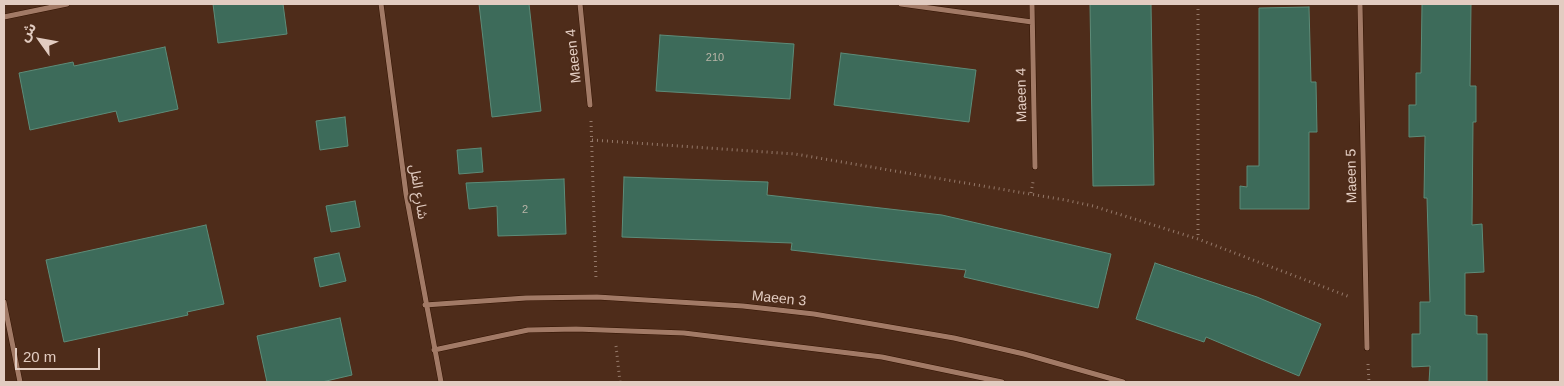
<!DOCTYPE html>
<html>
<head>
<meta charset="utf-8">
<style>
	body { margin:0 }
	#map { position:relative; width:1564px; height:386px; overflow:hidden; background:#4e2c1a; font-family:Arial,"Noto Sans Arabic",sans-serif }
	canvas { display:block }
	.frame { position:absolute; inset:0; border:5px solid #e2ccc1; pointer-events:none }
	.north { position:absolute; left:15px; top:15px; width:50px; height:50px; -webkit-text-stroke:4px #4e2c1a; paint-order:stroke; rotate:302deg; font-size:14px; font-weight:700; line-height:20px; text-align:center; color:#e2ccc1 }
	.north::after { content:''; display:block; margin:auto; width:18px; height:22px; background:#e2ccc1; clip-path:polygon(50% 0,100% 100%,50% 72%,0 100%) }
	.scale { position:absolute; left:15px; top:348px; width:85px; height:22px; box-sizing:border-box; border:2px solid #e2ccc1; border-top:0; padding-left:6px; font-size:15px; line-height:18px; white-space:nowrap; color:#e2ccc1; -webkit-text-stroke:4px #4e2c1a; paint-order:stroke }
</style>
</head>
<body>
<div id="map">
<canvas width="1564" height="386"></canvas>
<div class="frame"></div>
<div class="north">ش</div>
<div class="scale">20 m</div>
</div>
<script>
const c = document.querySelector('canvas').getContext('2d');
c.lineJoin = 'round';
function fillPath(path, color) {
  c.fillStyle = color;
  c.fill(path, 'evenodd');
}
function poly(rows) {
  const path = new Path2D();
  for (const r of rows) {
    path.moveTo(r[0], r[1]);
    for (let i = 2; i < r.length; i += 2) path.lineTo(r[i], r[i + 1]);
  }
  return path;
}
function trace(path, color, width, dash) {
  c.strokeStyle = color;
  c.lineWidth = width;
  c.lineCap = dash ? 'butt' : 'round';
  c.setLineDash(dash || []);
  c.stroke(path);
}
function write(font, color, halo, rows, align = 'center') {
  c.font = font + ' Arial,"Noto Sans Arabic",sans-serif';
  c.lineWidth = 4;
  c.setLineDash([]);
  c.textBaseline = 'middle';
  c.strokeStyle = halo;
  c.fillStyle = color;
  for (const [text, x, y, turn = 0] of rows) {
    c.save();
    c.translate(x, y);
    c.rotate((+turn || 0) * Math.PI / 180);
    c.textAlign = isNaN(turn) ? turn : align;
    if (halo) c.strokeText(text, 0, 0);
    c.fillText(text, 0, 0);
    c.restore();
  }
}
const building = poly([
	[213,4,283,4,287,34,218,43,213,4],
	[479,4,529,4,541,111,492,117,479,4],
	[1090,4,1151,4,1154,185,1093,186,1090,4],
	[1422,4,1471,4,1470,86,1476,86,1476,122,1473,122,1472,225,1482,224,1484,272,1465,273,1465,315,1477,316,1477,334,1487,334,1487,382,1429,382,1430,366,1412,367,1412,334,1420,334,1420,302,1430,302,1427,198,1424,198,1425,136,1409,137,1409,105,1416,105,1416,73,1421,73,1422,4],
	[1309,7,1311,82,1316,82,1317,132,1309,132,1309,209,1240,209,1240,186,1247,187,1247,166,1259,166,1259,8,1309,7],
	[660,35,794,44,790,99,656,91,660,35],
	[165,47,178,109,119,122,116,111,30,130,19,73,73,62,74,66,165,47],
	[841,53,976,70,969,122,834,105,841,53],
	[345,117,348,146,320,150,316,121,345,117],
	[481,148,483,172,459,174,457,150,481,148],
	[624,177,768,182,767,195,942,215,1111,254,1098,308,964,277,966,270,791,250,792,243,622,237,624,177],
	[564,179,566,234,498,236,497,206,469,209,466,183,564,179],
	[355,201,360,227,331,232,326,206,355,201],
	[206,225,224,304,187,312,188,315,64,342,46,260,206,225],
	[339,253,346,281,320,287,314,258,339,253],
	[1155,263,1257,297,1321,324,1299,376,1206,337,1204,342,1136,319,1155,263],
	[340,318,352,375,322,382,267,382,257,336,340,318]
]);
fillPath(building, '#3d6b5a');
trace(building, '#5d8c79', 1);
const street = poly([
	[381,4,406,194,441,382],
	[580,4,590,105],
	[901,4,1032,22],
	[1032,4,1035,167],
	[1360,4,1367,348],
	[4,17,67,4],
	[4,302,20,382],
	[425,305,526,298,597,297,743,306,814,314,954,338,1024,354,1123,382],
	[434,350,528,330,576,329,684,333,882,357,1002,382]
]);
trace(street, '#321302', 6);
trace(poly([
	[1198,4,1198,239],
	[591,121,596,280],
	[592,140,795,154,1065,200,1093,206,1198,239,1350,297],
	[1031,193,1033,182],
	[616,346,620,382],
	[1368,364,1369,382]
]), '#947869', 3, [1, 4]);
trace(street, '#a27a66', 5);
write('11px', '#b9b4a7', null, [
	["210",715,58],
	["2",525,210]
]);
write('14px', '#e2ccc1', '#4e2c1a', [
	["Maeen 4",574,56,-96],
	["Maeen 4",1022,95,-91],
	["Maeen 5",1352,176,-91],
	["شارع الفل",418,192,81],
	["Maeen 3",779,299,6]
]);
</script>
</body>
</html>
